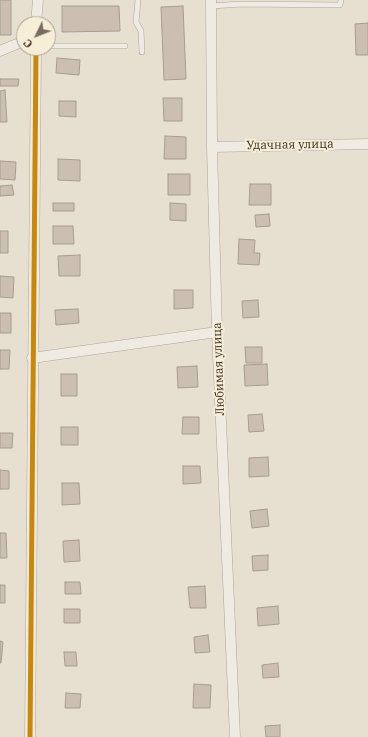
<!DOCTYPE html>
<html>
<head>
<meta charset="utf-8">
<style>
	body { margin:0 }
	#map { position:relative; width:368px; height:737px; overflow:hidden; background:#e7e0d1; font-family:"IBM Plex Serif",serif }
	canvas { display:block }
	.north { position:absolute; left:16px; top:16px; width:40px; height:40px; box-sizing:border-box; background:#f7eed8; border:1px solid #ada18e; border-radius:50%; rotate:227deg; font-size:11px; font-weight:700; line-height:16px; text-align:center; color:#3d2e20 }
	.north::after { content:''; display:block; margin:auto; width:14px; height:18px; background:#786c5e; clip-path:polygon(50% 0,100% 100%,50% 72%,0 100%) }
</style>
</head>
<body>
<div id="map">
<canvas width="368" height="737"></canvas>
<div class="north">С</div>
</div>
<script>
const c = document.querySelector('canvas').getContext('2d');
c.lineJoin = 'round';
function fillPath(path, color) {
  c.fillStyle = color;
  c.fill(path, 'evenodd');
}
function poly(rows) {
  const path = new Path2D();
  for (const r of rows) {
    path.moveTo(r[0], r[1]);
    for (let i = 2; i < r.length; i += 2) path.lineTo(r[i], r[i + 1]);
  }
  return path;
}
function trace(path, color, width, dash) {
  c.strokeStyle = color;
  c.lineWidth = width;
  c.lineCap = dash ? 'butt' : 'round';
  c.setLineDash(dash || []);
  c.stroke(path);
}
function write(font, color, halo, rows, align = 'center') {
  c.font = font + ' "IBM Plex Serif",serif';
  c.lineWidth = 4;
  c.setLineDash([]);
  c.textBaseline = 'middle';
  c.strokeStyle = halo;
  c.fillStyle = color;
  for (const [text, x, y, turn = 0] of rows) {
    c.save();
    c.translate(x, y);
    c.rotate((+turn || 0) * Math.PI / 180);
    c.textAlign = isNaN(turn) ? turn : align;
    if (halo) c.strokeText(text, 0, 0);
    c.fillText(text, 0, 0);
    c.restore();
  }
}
const building = poly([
	[0,0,11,0,11,35,0,35,0,0],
	[62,6,119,6,120,31,62,32,62,6],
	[183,6,186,79,164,80,161,7,183,6],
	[368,23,368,55,356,55,355,24,368,23],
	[57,58,80,60,79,75,56,73,57,58],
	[0,79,19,79,18,86,0,86,0,79],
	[5,90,7,122,0,122,0,91,5,90],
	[163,98,182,98,182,121,164,121,163,98],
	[59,101,76,101,76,117,59,116,59,101],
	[165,136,186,137,186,159,164,159,165,136],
	[58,159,80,160,80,181,58,180,58,159],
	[0,161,16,162,15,180,0,179,0,161],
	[168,174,190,174,190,195,168,195,168,174],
	[250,184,271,184,271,205,249,205,250,184],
	[12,185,14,195,0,196,0,186,12,185],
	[53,203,74,203,74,211,53,211,53,203],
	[170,203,186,204,186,221,170,220,170,203],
	[269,214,270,226,256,227,255,215,269,214],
	[53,226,73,226,74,244,53,244,53,226],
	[0,231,8,231,8,253,0,253,0,231],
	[239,239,255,240,254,253,260,253,259,265,238,264,239,239],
	[80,255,80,276,59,276,58,256,80,255],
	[0,276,14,277,13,298,0,297,0,276],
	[174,290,193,290,193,308,174,309,174,290],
	[258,300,259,317,243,318,242,301,258,300],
	[78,309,79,323,56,325,55,310,78,309],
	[0,313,11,313,11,333,0,333,0,313],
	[245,347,262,347,262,363,246,363,245,347],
	[0,350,10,350,9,369,0,369,0,350],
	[267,364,268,385,245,386,244,365,267,364],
	[197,366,198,387,178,388,177,367,197,366],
	[61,374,77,374,77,396,61,396,61,374],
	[262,414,264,431,249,432,248,415,262,414],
	[183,417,199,417,199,434,182,434,183,417],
	[61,427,78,427,78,445,61,445,61,427],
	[0,433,13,433,12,448,0,448,0,433],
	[268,457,269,476,249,477,249,458,268,457],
	[183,466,200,466,201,483,183,484,183,466],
	[0,470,9,471,9,489,0,489,0,470],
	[62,483,79,483,80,504,62,505,62,483],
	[267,509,269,526,252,528,250,511,267,509],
	[0,533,6,533,7,558,0,558,0,533],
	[79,540,80,561,64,562,63,541,79,540],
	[268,555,268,570,253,571,252,556,268,555],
	[65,582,80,582,81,594,65,594,65,582],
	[0,585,5,585,5,603,0,603,0,585],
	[205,586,206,608,190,608,188,587,205,586],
	[278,606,279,624,258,626,257,608,278,606],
	[64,609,80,609,80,623,64,623,64,609],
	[208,635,210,652,195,653,194,637,208,635],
	[0,641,3,642,1,663,0,663,0,641],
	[64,652,76,652,77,666,65,666,64,652],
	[278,663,279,677,263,678,262,665,278,663],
	[194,684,211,685,210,708,193,708,194,684],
	[66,693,81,694,80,708,65,708,66,693],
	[280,725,280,737,266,737,265,726,280,725]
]);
fillPath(building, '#cbbfb2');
trace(building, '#a89c90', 1);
const service = poly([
	[138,0,136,22,141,31,142,52],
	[211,6,242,4,340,5,341,0],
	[48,46,125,46]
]);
const minor = poly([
	[211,0,212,147,217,332,235,737],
	[36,24,38,0],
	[0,51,24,41],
	[212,147,368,144],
	[32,358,217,332],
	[30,737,36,48]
]);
trace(service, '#ada599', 6);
trace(minor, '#ada599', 11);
trace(service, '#efebe3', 5);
trace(minor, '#efebe3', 10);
trace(poly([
	[30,737,36,48]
]), '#c88808', 5);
write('12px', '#3d2e20', '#f7eed8', [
	["Удачная улица",290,145,-1],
	["Любимая улица",219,369,-92]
]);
</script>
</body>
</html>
